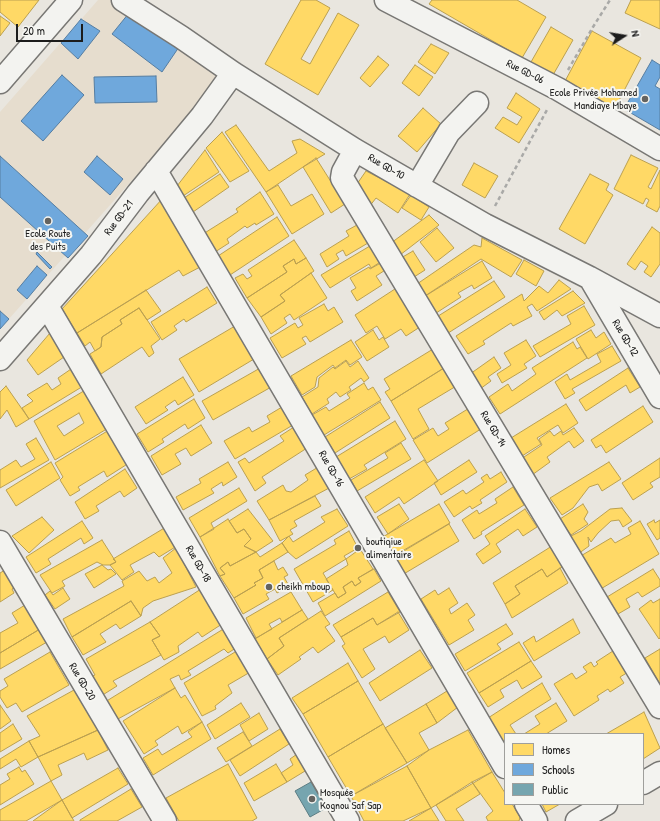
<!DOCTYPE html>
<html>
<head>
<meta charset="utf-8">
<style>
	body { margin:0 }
	#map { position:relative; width:660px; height:821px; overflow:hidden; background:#e9e6df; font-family:"Patrick Hand",sans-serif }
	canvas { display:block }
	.legend { position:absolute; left:504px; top:733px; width:140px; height:72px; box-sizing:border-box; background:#f6f6f2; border:1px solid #9f9f9c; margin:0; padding:5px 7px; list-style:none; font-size:12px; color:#1c1c1c }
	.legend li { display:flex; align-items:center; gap:8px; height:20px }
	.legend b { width:20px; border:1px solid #9f9f9c }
	.north { position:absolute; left:604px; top:16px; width:40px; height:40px; -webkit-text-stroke:3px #f6f6f2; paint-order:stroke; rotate:78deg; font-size:11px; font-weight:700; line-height:16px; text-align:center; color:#1c1c1c }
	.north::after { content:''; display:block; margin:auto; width:14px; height:18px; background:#1c1c1c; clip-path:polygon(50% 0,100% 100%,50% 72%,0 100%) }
	.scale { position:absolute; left:16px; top:24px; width:67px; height:18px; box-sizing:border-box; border:2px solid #1c1c1c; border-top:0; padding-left:5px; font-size:12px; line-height:14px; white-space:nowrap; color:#1c1c1c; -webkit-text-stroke:3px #f6f6f2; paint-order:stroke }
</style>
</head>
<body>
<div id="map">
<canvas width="660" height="821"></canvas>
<ul class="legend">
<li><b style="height:11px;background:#ffd966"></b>Homes</li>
<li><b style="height:11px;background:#6fa8dc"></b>Schools</li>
<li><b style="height:11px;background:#76a5af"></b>Public</li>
</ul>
<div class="north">N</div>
<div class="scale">20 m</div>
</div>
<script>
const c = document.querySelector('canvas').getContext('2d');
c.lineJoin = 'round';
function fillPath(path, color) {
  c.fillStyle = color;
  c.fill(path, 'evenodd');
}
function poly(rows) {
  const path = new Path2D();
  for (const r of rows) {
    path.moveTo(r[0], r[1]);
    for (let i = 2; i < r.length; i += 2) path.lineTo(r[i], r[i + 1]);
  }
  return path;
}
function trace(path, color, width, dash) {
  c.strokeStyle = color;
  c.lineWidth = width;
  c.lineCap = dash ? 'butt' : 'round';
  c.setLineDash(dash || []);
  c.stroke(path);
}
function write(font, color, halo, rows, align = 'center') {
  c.font = font + ' "Patrick Hand",sans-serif';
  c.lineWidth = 4;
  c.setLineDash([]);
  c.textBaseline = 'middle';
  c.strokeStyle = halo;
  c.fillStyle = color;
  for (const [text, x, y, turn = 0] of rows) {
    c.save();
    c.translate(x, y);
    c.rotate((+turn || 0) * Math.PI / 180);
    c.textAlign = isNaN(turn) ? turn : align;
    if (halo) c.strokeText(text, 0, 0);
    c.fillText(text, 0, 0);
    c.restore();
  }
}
fillPath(poly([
	[98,0,110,0,216,72,213,89,0,329,0,112]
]), '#e6ddce');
const homes = poly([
	[0,0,39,0,18,27,0,12,0,0],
	[301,0,316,0,330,8,301,59,310,64,338,13,359,25,318,95,265,64,301,0],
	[432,0,517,0,546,17,522,58,429,4,432,0],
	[631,0,660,0,660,29,625,13,631,0],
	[0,16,10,23,0,36,0,16],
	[551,27,573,40,553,75,531,62,551,27],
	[592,31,641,58,614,110,564,83,592,31],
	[431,44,449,53,435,74,418,62,431,44],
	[378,56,389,65,370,87,360,78,378,56],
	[415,65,433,77,419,96,402,83,415,65],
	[516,93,540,109,519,143,495,128,503,117,517,125,522,117,507,108,516,93],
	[423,108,441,124,417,152,398,136,423,108],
	[236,125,269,171,297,153,292,141,300,139,325,154,303,167,266,192,225,132,236,125],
	[222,132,249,171,230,182,206,148,222,132],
	[205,150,219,172,183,196,177,186,205,150],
	[631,155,658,168,648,187,651,189,660,170,660,206,657,212,646,206,649,200,646,198,643,204,614,189,631,155],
	[316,158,345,204,331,213,303,167,316,158],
	[474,163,498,176,485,198,462,185,474,163],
	[366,171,410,194,398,213,376,198,369,207,357,184,366,171],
	[220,174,229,187,193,212,184,198,220,174],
	[590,174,609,184,606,190,613,195,585,244,559,229,590,174],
	[278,185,291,206,312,194,324,214,292,234,266,192,278,185],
	[260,192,274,214,256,225,255,223,247,228,245,226,227,239,229,243,215,252,203,234,238,212,236,209,260,192],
	[411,195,429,207,421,220,402,208,411,195],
	[163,198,202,266,183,276,179,270,77,333,62,309,163,198],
	[429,215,439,225,400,255,391,243,429,215],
	[277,217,289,236,230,275,218,256,277,217],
	[357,225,368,243,346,256,343,250,336,254,339,259,327,267,320,254,349,236,346,231,357,225],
	[652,227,660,233,660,264,651,277,644,272,648,266,641,261,635,270,627,264,652,227],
	[437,228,454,248,436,262,420,242,437,228],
	[482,238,522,260,511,277,481,259,425,296,417,284,474,245,481,247,482,238],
	[294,240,306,258,296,264,294,259,283,266,287,272,247,298,235,278,243,274,247,279,252,276,248,270,294,240],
	[375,243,385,259,371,268,369,264,330,288,321,275,375,243],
	[413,251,425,270,414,277,401,258,413,251],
	[306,258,314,271,280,295,285,301,261,317,247,298,287,272,283,266,294,259,296,264,306,258],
	[386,260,390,267,376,276,382,285,357,301,351,291,356,288,350,278,369,267,370,269,386,260],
	[524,260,544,271,536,286,516,274,524,260],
	[482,261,492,278,474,289,472,285,458,293,461,297,433,315,422,298,482,261],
	[311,273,327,298,294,320,290,314,284,318,287,323,271,334,261,317,285,301,280,295,311,273],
	[559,280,571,289,537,311,532,304,527,307,532,316,513,326,511,323,483,341,485,344,468,354,456,336,522,294,524,301,539,286,548,293,559,280],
	[494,281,505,297,445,335,435,318,494,281],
	[207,287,217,303,186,322,184,319,174,326,177,330,162,340,151,322,207,287],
	[398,287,423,325,406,336,401,329,385,339,377,326,366,333,355,315,398,287],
	[146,290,161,311,147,320,139,308,120,320,122,324,102,337,101,347,95,351,90,342,85,346,77,333,146,290],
	[573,291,585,303,562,316,557,310,544,320,539,312,573,291],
	[324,304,328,311,334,307,343,322,310,342,306,336,302,338,306,344,282,358,270,338,295,323,298,328,303,325,299,318,324,304],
	[584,306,595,325,540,357,533,346,571,324,567,316,584,306],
	[139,308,160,339,151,346,154,353,149,357,142,347,101,374,90,354,101,347,102,337,122,324,120,320,139,308],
	[235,326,254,359,199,392,179,359,235,326],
	[373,330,379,340,383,337,389,347,367,361,355,342,373,330],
	[591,330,596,338,604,332,611,344,588,359,576,339,591,330],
	[50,333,64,357,38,375,27,360,50,333],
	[351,340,362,357,350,365,346,360,335,368,333,365,317,377,315,387,302,395,291,376,351,340],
	[526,340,536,356,524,364,527,368,502,383,497,374,511,365,504,353,526,340],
	[573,342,577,349,580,347,587,358,500,414,489,397,508,384,512,391,536,374,532,368,573,342],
	[438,346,449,365,391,401,385,392,390,389,384,379,438,346],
	[612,346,621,361,572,389,575,393,565,399,555,382,567,374,570,380,601,362,597,354,612,346],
	[494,357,501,368,488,377,491,381,480,389,470,374,494,357],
	[346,361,350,367,358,361,369,378,364,382,361,378,349,387,351,390,340,397,336,392,327,399,329,403,312,414,302,397,318,387,319,378,333,367,335,369,346,361],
	[447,366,458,385,418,409,429,429,413,439,391,401,447,366],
	[74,367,85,385,29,419,22,408,33,401,27,395,47,383,52,390,61,384,58,378,74,367],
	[262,367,273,386,213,420,202,401,262,367],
	[628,368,640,387,630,393,626,385,586,411,579,400,628,368],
	[183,377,194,395,178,405,175,400,165,407,168,410,146,424,135,407,183,377],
	[364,383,368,390,373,387,381,400,324,435,312,415,326,407,329,411,350,398,347,394,364,383],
	[6,386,29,419,16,427,7,410,0,419,0,392,6,386],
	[87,389,110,427,55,460,34,421,87,389],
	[79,413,84,423,64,436,57,426,79,413],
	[194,399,205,418,188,429,185,424,162,439,164,442,148,452,137,434,194,399],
	[380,402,390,418,335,453,325,437,380,402],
	[566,404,578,423,563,433,558,425,537,438,541,444,522,456,511,438,566,404],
	[643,406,653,422,606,453,601,445,596,448,591,440,643,406],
	[282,407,293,425,235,459,224,441,249,427,252,432,270,422,267,416,282,407],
	[471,407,484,427,427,463,413,440,433,428,438,436,449,429,445,423,471,407],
	[395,421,406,439,364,465,367,469,349,479,336,457,395,421],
	[201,425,212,443,191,456,186,448,175,454,181,464,162,475,151,456,201,425],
	[294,427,307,448,262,477,266,483,255,491,238,462,245,458,249,463,284,441,280,436,294,427],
	[574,428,584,441,574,448,569,441,547,457,550,462,532,475,521,459,542,445,539,439,550,431,554,436,561,431,563,435,574,428],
	[109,430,129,463,107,477,104,471,78,487,80,490,70,496,60,480,63,477,55,463,109,430],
	[36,438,49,460,0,488,0,470,16,460,21,467,35,459,26,444,36,438],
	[401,443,411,459,357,491,351,480,388,458,385,453,401,443],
	[660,458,660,477,650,483,653,487,633,500,622,483,660,458],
	[424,460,438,481,404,504,399,497,375,513,365,497,424,460],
	[469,460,477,472,441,495,434,483,469,460],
	[51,462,60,478,16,506,6,490,51,462],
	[228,462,237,477,223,486,222,482,211,489,214,493,183,510,176,497,201,483,199,479,228,462],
	[609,462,621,479,602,491,598,484,589,487,573,508,562,515,550,498,609,462],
	[320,466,331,487,269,520,257,501,283,485,286,491,291,492,308,480,305,475,320,466],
	[125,469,137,488,124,497,120,491,96,506,99,511,85,519,75,502,125,469],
	[501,472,507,482,480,500,482,503,472,509,470,506,454,517,444,502,463,490,466,494,484,482,481,478,487,474,490,479,501,472],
	[513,487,524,505,481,532,482,534,474,539,462,520,477,510,479,514,497,503,495,499,513,487],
	[239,488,247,501,211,523,214,529,200,537,189,518,239,488],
	[315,496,321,506,294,521,297,526,290,530,293,534,280,541,269,520,315,496],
	[399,504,409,519,388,534,377,517,399,504],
	[439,504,450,523,392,557,381,538,439,504],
	[583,504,588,512,584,519,588,524,571,535,560,519,583,504],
	[622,508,632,521,623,527,619,520,611,521,598,533,591,542,588,537,589,546,578,554,567,538,581,531,610,509,622,508],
	[248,509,273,541,256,552,244,546,251,539,244,529,237,533,229,521,248,509],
	[337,509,348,526,296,559,288,552,282,543,289,536,293,542,325,522,321,517,337,509],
	[525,509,537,527,523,536,518,529,496,544,501,552,483,564,476,554,490,544,485,536,525,509],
	[42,517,54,530,29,553,12,536,42,517],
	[228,519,237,533,244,529,251,539,244,546,256,552,230,566,228,562,220,568,225,574,220,576,200,537,228,519],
	[654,520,655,523,660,520,660,538,657,540,647,524,654,520],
	[82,521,93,538,84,544,81,538,48,559,51,564,36,573,26,557,82,521],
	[640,521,659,554,599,590,579,557,611,538,615,543,631,534,628,528,640,521],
	[449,524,459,541,402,575,392,558,449,524],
	[166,527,177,546,159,557,154,552,130,565,134,572,122,580,110,565,116,562,113,559,166,527],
	[349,531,358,548,344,556,346,559,323,573,333,590,313,602,294,569,336,544,334,540,349,531],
	[102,540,116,562,110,565,103,565,97,562,62,581,65,586,52,593,40,575,102,540],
	[282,543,288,552,259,570,263,578,254,583,256,585,234,598,220,576,225,574,220,568,228,562,230,566,256,552,260,557,282,543],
	[552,546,565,565,547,577,542,569,515,586,520,594,505,604,493,583,552,546],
	[176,548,196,587,153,601,143,608,141,616,131,601,72,637,63,619,124,586,122,581,139,571,147,581,155,577,159,583,172,573,163,558,176,548],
	[360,549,373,569,358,578,361,582,355,586,352,581,343,587,346,593,338,598,326,579,348,565,346,559,360,549],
	[274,561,278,570,283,567,288,575,284,577,289,586,277,593,275,589,266,594,269,599,243,614,234,598,256,585,254,583,263,578,259,570,274,561],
	[102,565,108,570,111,569,116,574,94,588,85,574,102,565],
	[10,567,20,583,12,589,14,593,0,602,0,573,10,567],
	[560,568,568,583,512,618,505,604,520,594,515,586,542,569,547,577,560,568],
	[374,569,381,581,325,616,318,603,335,593,338,598,346,593,343,587,352,581,355,586,361,582,358,578,374,569],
	[653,569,660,580,660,586,642,597,638,592,626,599,630,607,618,614,607,597,653,569],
	[63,588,70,599,55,609,45,595,50,591,53,595,63,588],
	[449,588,458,603,449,609,451,614,467,603,475,615,468,620,474,630,449,645,421,599,435,590,438,595,449,588],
	[201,589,222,624,202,637,198,632,178,646,179,652,164,660,152,640,160,636,150,622,201,589],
	[291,592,302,610,282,622,280,618,269,624,272,629,256,638,246,618,291,592],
	[388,592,400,612,377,625,373,618,341,637,333,625,388,592],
	[660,599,660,638,659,639,639,609,651,600,653,603,660,599],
	[131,601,141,616,120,629,116,624,100,634,106,642,83,655,72,637,131,601],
	[30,602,40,629,0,653,0,633,18,623,12,613,30,602],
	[302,610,308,619,279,638,284,646,267,659,255,639,302,610],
	[321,611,330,624,325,627,335,641,318,653,313,647,299,657,301,659,278,675,267,659,284,646,279,638,321,611],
	[398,612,409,630,389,643,385,636,363,649,375,669,362,678,342,646,345,644,341,637,373,618,377,625,398,612],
	[573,619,580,633,534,661,523,643,534,636,536,642,573,619],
	[150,622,160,636,152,640,161,655,113,681,117,686,101,696,90,677,95,675,86,659,150,622],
	[506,624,513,634,497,644,501,649,465,671,455,654,506,624],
	[225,628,239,646,228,653,224,649,188,671,191,675,181,680,179,675,170,679,175,688,116,720,105,702,225,628],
	[40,629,47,642,0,669,0,653,40,629],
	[519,642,531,661,479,693,467,673,519,642],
	[240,649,252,671,228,685,232,693,215,706,216,709,202,716,184,683,240,649],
	[616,649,630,671,620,677,624,683,610,692,608,689,597,696,599,700,574,716,554,684,572,673,576,679,587,672,583,667,591,662,594,667,598,664,596,662,616,649],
	[660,649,660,684,645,658,660,649],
	[420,650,432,668,380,701,369,683,420,650],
	[50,652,69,685,22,712,16,703,7,708,0,697,0,691,8,686,4,679,50,652],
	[531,661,542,677,522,689,517,680,500,690,504,697,488,707,479,693,531,661],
	[348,663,358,681,303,714,292,698,348,663],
	[358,681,383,724,328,757,303,714,358,681],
	[542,683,551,699,510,725,516,734,505,734,505,745,488,718,542,683],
	[175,688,181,698,185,695,202,722,182,734,178,726,155,741,158,745,144,754,123,721,175,688],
	[74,690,98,730,38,757,29,741,40,736,27,716,74,690],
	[447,691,458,707,437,723,426,704,447,691],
	[241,703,250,717,215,739,207,725,241,703],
	[556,703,567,721,546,734,524,734,540,724,535,716,556,703],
	[426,704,437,723,419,733,429,750,407,763,385,728,426,704],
	[0,705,11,721,0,729,0,705],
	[644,712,660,748,643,759,643,734,606,734,644,712],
	[259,713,268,729,249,741,240,725,259,713],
	[202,722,211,739,153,775,143,758,158,749,162,755,192,737,188,732,202,722],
	[13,724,22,739,0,752,0,733,13,724],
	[383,724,407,763,351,796,328,757,383,724],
	[280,729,289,744,240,776,230,760,280,729],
	[98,730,108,750,87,760,84,753,58,765,62,775,51,781,38,757,98,730],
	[468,730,492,772,431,808,407,766,429,750,468,730],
	[243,732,252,746,226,762,217,748,243,732],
	[29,741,38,757,21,767,16,759,0,769,0,759,29,741],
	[300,752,310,768,287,782,281,773,293,765,290,759,300,752],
	[228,764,257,818,252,821,179,821,166,798,228,764],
	[276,764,287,782,254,801,244,783,276,764],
	[407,766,431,808,403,821,364,821,351,796,407,766],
	[19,767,22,772,25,770,34,784,0,805,0,785,10,779,7,774,19,767],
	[118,768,128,784,72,818,62,800,118,768],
	[492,772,505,793,505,804,512,804,520,817,519,821,488,821,486,817,493,811,472,782,492,772],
	[51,781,62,800,26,821,0,821,0,810,51,781],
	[472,782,480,794,456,809,464,821,446,821,436,805,472,782],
	[131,789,142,807,117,821,80,821,80,820,131,789],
	[62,800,74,821,33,821,62,800],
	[542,804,560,804,546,812,542,804],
	[431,808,439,821,409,821,431,808]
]);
fillPath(homes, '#ffd966');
trace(homes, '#bba050', 1);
const schools = poly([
	[129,13,179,47,162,72,112,34,129,13],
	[81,19,100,31,78,59,61,43,81,19],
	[652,60,660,65,660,77,655,86,660,89,660,130,624,109,652,60],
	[62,75,84,95,43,141,21,121,62,75],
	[156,76,157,102,95,103,94,77,156,76],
	[0,156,88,236,68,258,0,197,0,156],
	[97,156,123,179,110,195,84,172,97,156],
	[37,252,52,267,50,269,36,254,37,252],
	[37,266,47,275,27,299,17,290,37,266],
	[0,311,9,319,0,329,0,311]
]);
fillPath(schools, '#6fa8dc');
trace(schools, '#567ea2', 1);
const public = poly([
	[311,782,326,808,310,817,295,791,311,782]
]);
fillPath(public, '#76a5af');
trace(public, '#5b7c83', 1);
const minor = poly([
	[123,0,181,37,233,73,355,150,485,225,590,278,660,316],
	[386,0,558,89,660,149],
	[0,82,71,0],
	[355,150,343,172,342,178,345,183,660,707],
	[156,171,505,767],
	[417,186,449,132,477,103],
	[590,278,660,397],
	[47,306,348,821],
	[0,359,91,255,138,193,202,116,233,73],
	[0,542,165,821],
	[526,804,536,821]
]);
const major = poly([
	[643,783,660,773],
	[577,821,606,804]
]);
trace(minor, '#787774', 25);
trace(major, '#787774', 25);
trace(poly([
	[568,70,593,27,610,0],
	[495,206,548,108]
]), '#a9a9a7', 2.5, [4, 3]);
trace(minor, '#f3f3f0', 22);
trace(major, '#f3f3f0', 22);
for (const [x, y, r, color] of [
	[645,99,4,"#646360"],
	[48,221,4,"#646360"],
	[358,548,4,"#646360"],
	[269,587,4,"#646360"],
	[312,799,4,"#646360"]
]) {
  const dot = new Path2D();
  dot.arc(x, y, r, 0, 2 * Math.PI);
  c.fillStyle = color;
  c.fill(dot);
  trace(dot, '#f6f6f2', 1.5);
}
write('11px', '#1c1c1c', '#f6f6f2', [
	["Rue GD-06",525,72,27],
	["Rue GD-10",386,167,30],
	["Rue GD-21",119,218,-53],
	["Rue GD-12",625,338,59],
	["Rue GD-14",493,429,59],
	["Rue GD-16",331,469,60],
	["Rue GD-18",198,564,60],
	["Rue GD-20",82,682,59]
]);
write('11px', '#1c1c1c', '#f6f6f2', [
	["Ecole Privée Mohamed",637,93,"right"],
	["Mandiaye Mbaye",637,106,"right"],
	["Ecole Route",48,234,"center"],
	["des Puits",48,247,"center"],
	["boutiqiue",366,542],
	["alimentaire",366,555],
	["cheikh mboup",277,587],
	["Mosquée",320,793],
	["Kognou Saf Sap",320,806]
], 'left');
</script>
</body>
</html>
